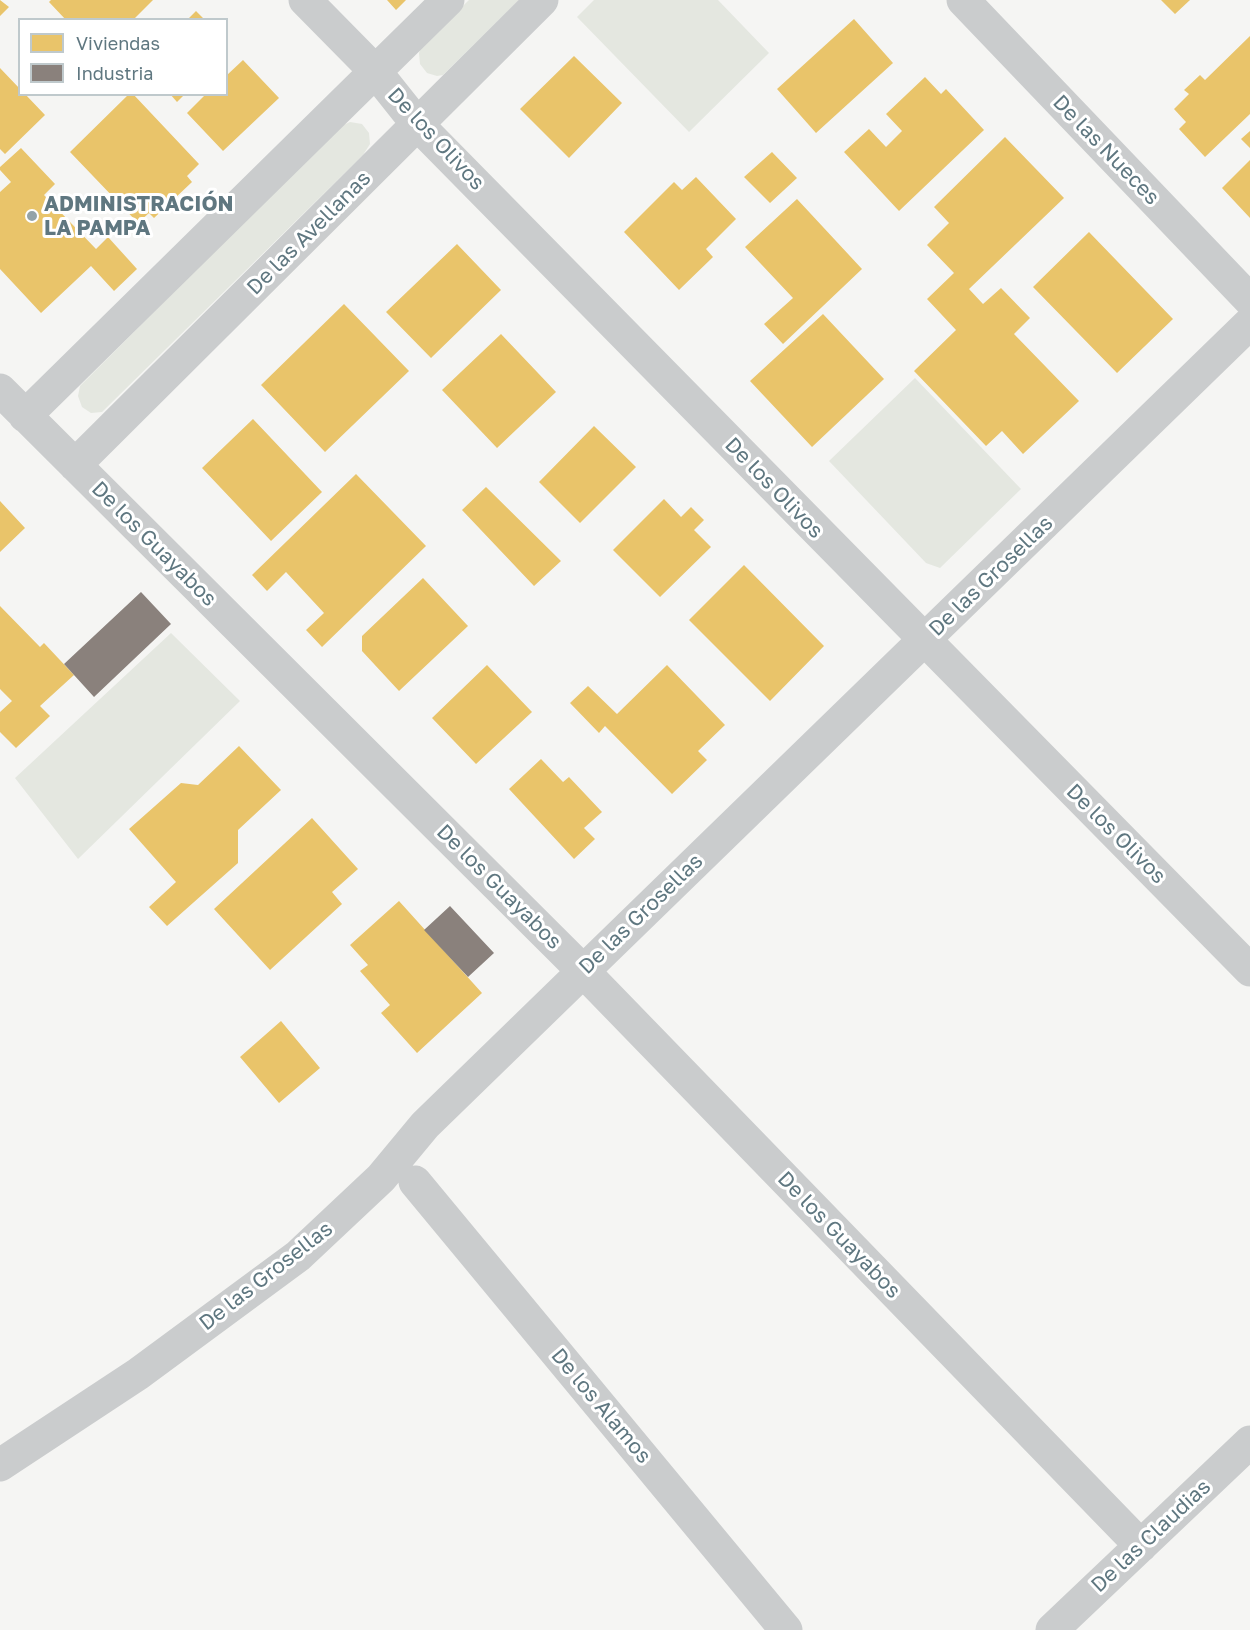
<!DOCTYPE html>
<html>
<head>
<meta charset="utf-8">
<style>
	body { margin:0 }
	#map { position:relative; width:1250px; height:1630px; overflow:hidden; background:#f5f5f3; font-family:"Golos Text",sans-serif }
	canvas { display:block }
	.legend { position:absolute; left:18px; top:18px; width:210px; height:78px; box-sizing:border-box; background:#fff; border:2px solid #bfc9cc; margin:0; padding:8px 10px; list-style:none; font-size:18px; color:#5f7780 }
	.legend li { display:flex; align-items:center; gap:12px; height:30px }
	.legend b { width:30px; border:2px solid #bfc9cc }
</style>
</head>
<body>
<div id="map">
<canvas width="1250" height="1630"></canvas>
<ul class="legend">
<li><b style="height:16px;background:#e9c46a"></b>Viviendas</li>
<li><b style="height:16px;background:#8a817c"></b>Industria</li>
</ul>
</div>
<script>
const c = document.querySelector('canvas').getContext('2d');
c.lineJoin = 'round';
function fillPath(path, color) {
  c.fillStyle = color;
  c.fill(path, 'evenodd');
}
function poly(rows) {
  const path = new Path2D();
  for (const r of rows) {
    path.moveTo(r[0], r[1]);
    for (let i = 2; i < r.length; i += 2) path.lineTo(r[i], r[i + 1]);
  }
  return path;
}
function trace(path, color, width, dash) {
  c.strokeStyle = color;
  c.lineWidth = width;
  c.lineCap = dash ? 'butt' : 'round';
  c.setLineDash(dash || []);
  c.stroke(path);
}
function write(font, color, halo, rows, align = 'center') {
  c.font = font + ' "Golos Text",sans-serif';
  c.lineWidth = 6;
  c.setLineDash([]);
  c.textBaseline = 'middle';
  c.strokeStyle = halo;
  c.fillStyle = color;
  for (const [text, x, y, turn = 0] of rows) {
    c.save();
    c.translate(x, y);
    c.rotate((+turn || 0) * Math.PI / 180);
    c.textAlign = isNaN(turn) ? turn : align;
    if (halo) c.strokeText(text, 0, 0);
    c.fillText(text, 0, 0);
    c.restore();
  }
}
fillPath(poly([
	[469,0,519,0,443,75,437,76,427,73,420,64,419,53,421,47],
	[594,0,718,0,769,53,689,132,577,17],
	[350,122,362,124,369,133,370,144,363,155,102,412,91,413,82,407,78,396,80,386,339,127],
	[915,378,1021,489,940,568,926,563,829,461],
	[171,633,240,701,78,859,15,778]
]), '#e4e7e0');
fillPath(poly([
	[0,0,9,7,0,16],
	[51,0,153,0,133,20,66,20,49,2],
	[387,0,406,0,396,10],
	[1161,0,1190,0,1175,14],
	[196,11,205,20,187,20],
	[854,19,893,63,816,133,777,89],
	[1250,36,1250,114,1205,157,1179,129,1186,122,1174,109,1189,94,1184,90,1200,75,1205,80],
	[574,56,622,103,569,158,520,109],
	[243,60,279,98,223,151,187,113,206,94,226,94,226,76],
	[0,68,20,89,20,94,25,94,45,115,5,154,0,149],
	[925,77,941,94,946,89,984,130,899,211,844,152,869,129,886,147,902,131,886,114],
	[129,94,133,94,199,164,187,176,192,182,154,218,149,213,138,223,70,152],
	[170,94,185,94,177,102],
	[1250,131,1250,148,1241,139],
	[1005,137,1064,198,969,289,983,304,1001,288,1030,318,1014,334,1079,401,1023,454,1002,431,986,446,914,371,956,330,927,299,954,273,927,245,949,223,934,207],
	[21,148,55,184,44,195,96,249,108,237,137,269,114,291,91,266,41,313,0,269,0,192,11,182,0,170,0,167],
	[772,152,797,178,770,203,744,177],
	[1250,160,1250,218,1222,188],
	[696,177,736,219,706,249,713,257,679,290,624,232,674,182,682,190],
	[797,199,862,269,783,344,764,324,793,298,745,247],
	[1089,232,1173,319,1117,373,1033,287],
	[457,244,501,290,431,358,386,312],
	[344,304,409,371,325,452,261,385],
	[823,314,884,379,812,447,750,381],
	[501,334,556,392,497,448,442,390],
	[253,419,322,492,271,541,202,468],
	[594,426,636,467,580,523,539,482],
	[356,474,426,546,322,647,306,630,324,613,286,572,267,591,252,575],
	[486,487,561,561,534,586,462,510],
	[664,499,681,517,691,507,704,520,694,530,711,547,660,597,613,550],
	[0,501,25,528,0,552],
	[744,565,824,646,770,701,689,620],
	[423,578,468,626,399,691,362,651,362,636],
	[0,606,40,647,44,643,74,675,40,706,50,716,16,748,0,732,0,712,12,701,0,689],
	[487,665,532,712,476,764,432,718],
	[667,665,725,725,698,751,707,760,672,794,605,726,599,733,570,703,588,686,617,714],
	[239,746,281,790,238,830,238,863,167,926,149,907,176,882,129,829,181,783,198,785],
	[541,759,563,782,569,777,602,812,584,828,595,839,574,859,509,789],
	[312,818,358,869,332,892,342,904,270,970,214,909],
	[399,901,482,993,417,1053,381,1013,390,1005,360,971,368,965,350,945],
	[281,1021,320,1068,279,1103,240,1057]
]), '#e9c46a');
fillPath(poly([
	[141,592,171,624,94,697,64,664],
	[450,906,494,953,468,977,424,930]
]), '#8a817c');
trace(poly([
	[305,0,375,71,418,125,1250,970],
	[963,0,1250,300],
	[0,390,583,971,1141,1546],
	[25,416,448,0],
	[75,465,542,0],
	[415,1182,786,1630],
	[0,1465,138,1374,298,1256,381,1178,425,1125,1250,323],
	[1052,1630,1250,1442]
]), '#cacccd', 33);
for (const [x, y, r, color] of [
	[32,216,6,"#94a3a8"]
]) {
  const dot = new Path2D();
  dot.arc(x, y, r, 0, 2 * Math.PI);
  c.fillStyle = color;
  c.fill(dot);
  trace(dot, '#fff', 2);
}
write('21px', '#5f7780', '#fff', [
	["De los Olivos",436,139,47],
	["De las Nueces",1106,150,46],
	["De las Avellanas",309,233,-45],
	["De los Olivos",774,488,46],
	["De los Guayabos",154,544,45],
	["De las Grosellas",991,576,-44],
	["De los Olivos",1116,834,45],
	["De los Guayabos",499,887,45],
	["De las Grosellas",641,914,-44],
	["De los Guayabos",839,1235,46],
	["De las Grosellas",266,1276,-38],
	["De los Alamos",601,1406,50],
	["De las Claudias",1151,1536,-43]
]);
write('bold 21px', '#5f7780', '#fff', [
	["ADMINISTRACIÓN",44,204],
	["LA PAMPA",44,228]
], 'left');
</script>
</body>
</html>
